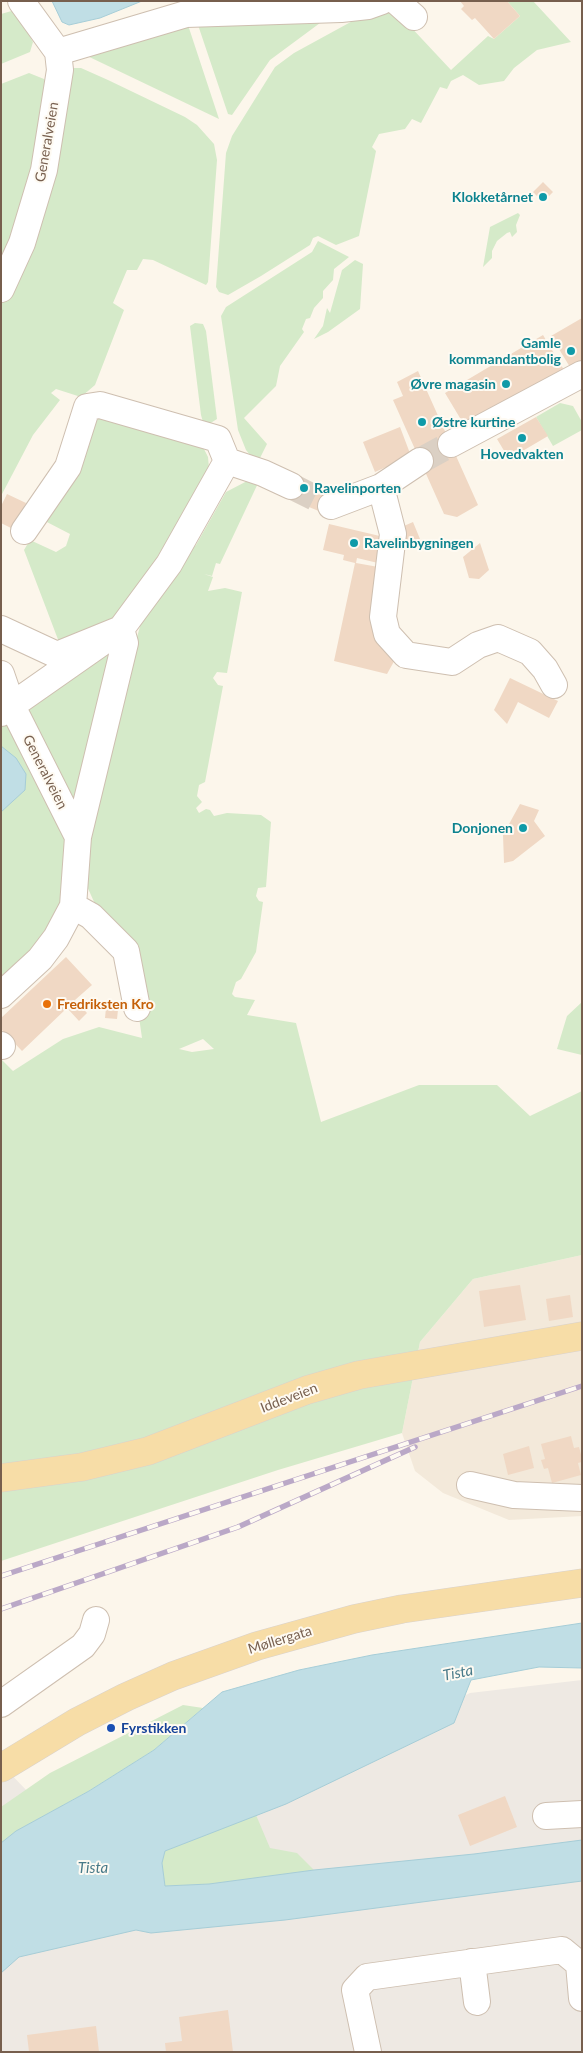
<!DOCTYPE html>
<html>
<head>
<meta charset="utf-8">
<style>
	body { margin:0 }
	#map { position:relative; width:583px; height:2053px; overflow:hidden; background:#fcf6eb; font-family:Lato,sans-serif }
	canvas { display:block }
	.frame { position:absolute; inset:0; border:2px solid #775f4e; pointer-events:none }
</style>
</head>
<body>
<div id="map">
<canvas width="583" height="2053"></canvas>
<div class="frame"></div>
</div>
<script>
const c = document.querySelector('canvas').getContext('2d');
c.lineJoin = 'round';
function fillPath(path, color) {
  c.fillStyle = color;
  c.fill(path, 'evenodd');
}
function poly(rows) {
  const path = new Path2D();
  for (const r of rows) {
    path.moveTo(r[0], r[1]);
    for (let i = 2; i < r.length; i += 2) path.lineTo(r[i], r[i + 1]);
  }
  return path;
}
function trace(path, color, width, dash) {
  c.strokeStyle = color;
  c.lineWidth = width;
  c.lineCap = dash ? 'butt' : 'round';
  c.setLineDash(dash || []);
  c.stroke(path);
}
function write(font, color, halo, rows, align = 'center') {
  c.font = font + ' Lato,sans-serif';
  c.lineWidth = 4;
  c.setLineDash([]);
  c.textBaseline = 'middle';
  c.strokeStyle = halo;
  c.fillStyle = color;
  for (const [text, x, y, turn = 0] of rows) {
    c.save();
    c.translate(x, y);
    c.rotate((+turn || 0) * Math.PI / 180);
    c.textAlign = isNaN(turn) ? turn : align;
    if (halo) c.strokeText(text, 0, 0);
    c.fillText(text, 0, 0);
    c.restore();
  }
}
fillPath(poly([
	[582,1255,582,1516,509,1520,443,1493,415,1471,402,1433,420,1342,473,1279]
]), '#f3e9da');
fillPath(poly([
	[582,1680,582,2052,1,2052,1,1764,31,1795,167,1836,470,1693]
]), '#eee9e3');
fillPath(poly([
	[507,1,533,1,571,42,537,50,514,68,504,81,479,85,463,75,451,81,447,89,440,87,421,123,412,119,405,129,379,134,372,147,376,151,359,236,336,245,318,236,313,238,310,245,261,276,228,295,219,292,216,287,226,153,232,136,275,67,294,53,358,18,387,8,407,23,451,70,488,36,494,39,520,16],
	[15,10,33,42,30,52,1,64,1,14],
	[187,22,219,119,81,53],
	[197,22,320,23,270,60,232,115,228,114],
	[72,68,81,68,108,80,185,117,197,125,214,144,217,160,208,282,206,285,153,260,143,259,137,270,127,270,113,303,124,310,95,385,81,397,56,389,51,393,60,400,33,435,1,496,1,298],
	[29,73,44,79,47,83,31,171,10,240,1,256,1,84],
	[518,213,520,215,516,225,517,232,512,237,510,232,507,233,497,241,492,251,492,258,483,267,490,227],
	[318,241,349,257,334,269,333,280,323,291,323,298,314,308,310,318,306,319,302,329,304,332,280,366,276,386,244,418,267,444,257,464,246,450,238,430,221,316,226,307,312,252],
	[355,260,363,264,360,309,328,332,314,339,323,326,327,308,330,313,342,270],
	[195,323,203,324,206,331,217,419,209,424,203,422,201,415,190,326],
	[560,403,573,406,582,422,582,430,553,446,536,417],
	[105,414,202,445,208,457,209,468,132,601,91,639,62,650,24,550,30,540,56,552,66,546,70,534,43,520,92,424],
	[251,479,260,479,220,564,216,563,212,576,204,574,213,577,208,591,225,588,242,592,227,673,217,672,213,678,218,685,223,686,205,782,199,785,197,796,202,802,196,808,199,813,206,809,210,810,214,816,227,813,261,815,271,822,266,887,258,888,256,896,259,901,263,902,256,952,241,979,236,982,232,994,235,997,255,1000,247,1015,296,1023,321,1122,419,1085,497,1085,530,1116,582,1091,582,1255,473,1279,420,1342,402,1433,278,1470,1,1561,1,1059,13,1071,63,1039,99,1027,142,1038,129,947,95,904,86,884,83,862,130,661,146,606,174,563,196,545,226,492],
	[203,1039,214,1049,192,1052,179,1049],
	[118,644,59,908,25,962,1,985,1,724],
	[582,1002,582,1055,557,1049,567,1016],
	[183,1705,203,1708,154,1750,89,1791,16,1831,1,1843,1,1807,50,1773],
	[256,1815,270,1848,297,1853,314,1870,209,1884,165,1886,162,1863,165,1851]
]), '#d5eac9');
const water = poly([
	[52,1,142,1,100,18,69,25,62,22,52,1],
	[1,746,16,758,26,774,25,790,1,812,1,746],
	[582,1623,582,1668,539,1667,471,1680,454,1723,286,1804,165,1851,162,1863,165,1886,209,1884,314,1870,474,1854,582,1840,582,1881,285,1920,151,1933,136,1930,19,1957,1,1973,1,1843,16,1831,89,1791,154,1750,222,1692,299,1670,372,1655,582,1623]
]);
fillPath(water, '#c0dee5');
trace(water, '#a6cdd7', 1);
fillPath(poly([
	[460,1,507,1,520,16,494,39,475,18,472,20,461,9,464,6],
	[543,182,553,192,543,202,533,192],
	[582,318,582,366,573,372,551,336],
	[543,335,567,375,469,433,445,393],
	[418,371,478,505,457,517,444,514,393,400,403,396,397,382],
	[536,417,548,436,509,459,497,439],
	[400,427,411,456,375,472,363,442],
	[296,478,335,497,326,514,287,498],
	[7,494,26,503,13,529,1,523,1,506],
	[413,522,420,539,404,545,397,529],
	[329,524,384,537,378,563,357,558,356,563,384,568,397,656,387,674,334,661,355,563,343,560,344,555,323,550],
	[480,543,489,570,479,579,469,578,463,557],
	[510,678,558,701,549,718,518,702,507,724,494,710],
	[520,804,539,810,534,821,545,836,513,861,504,863,503,835],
	[66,957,92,985,75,1000,87,1013,79,1021,67,1008,22,1051,1,1029,1,1018],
	[106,1008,118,1010,117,1019,105,1018],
	[520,1285,526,1320,484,1327,479,1291],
	[570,1295,573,1317,549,1321,546,1299],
	[571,1436,574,1448,579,1447,582,1458,582,1462,578,1463,581,1475,552,1483,548,1468,544,1469,541,1460,545,1459,541,1444],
	[529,1446,534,1468,508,1475,503,1454],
	[505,1796,517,1827,470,1846,458,1815],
	[228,2010,233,2052,166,2052,165,2043,182,2041,179,2017],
	[96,2026,99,2052,29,2052,27,2035]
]), '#f0d8c4');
trace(poly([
	[420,461,451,444],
	[291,486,331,506]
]), '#dbd0c4', 26, [26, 13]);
const minor = poly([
	[396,1,414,17],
	[58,52,186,14,341,9,368,6,382,1],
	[1,289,22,243,44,170,60,70,58,52,21,1],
	[451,444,582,374],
	[381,487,393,534,383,617,387,634,406,655,452,662,478,645,498,638,530,652,545,669,554,685],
	[331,506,381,487,420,461],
	[24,531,68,467,87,407,100,405,218,439,227,461],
	[1,629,57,655,121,629,125,643,78,837,73,906,56,938,40,959,1,995],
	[1,674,12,706,78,837],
	[1,713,121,629,169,564,227,461,263,473,291,486],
	[73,906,91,916,126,951,137,1008],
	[1,1045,2,1046],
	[470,1485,514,1495,582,1498],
	[1,1704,83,1646,92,1634,96,1620],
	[546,1816,582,1814],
	[472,1962,477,2002],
	[368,2052,355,1990,367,1977,562,1950,579,1964,582,1998]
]);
const major = poly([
	[1,1478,82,1467,148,1451,307,1390,359,1375,582,1336],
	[1,1768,77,1722,126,1697,173,1676,257,1646,354,1619,402,1609,582,1583]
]);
trace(minor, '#cebfb0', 28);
trace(major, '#d9d2cd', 29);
trace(minor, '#fff', 26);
trace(major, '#f7dda7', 28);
const rail = poly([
	[1,1576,582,1386],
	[1,1609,238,1527,415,1447]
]);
trace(rail, '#baa8c7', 5.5);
trace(rail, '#fefaf2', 4, [11]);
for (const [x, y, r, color] of [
	[543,197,5,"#0f9aa8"],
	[571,351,5,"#0f9aa8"],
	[506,384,5,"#0f9aa8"],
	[422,422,5,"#0f9aa8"],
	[522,438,5,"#0f9aa8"],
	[304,488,5,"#0f9aa8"],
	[354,543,5,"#0f9aa8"],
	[523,828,5,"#0f9aa8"],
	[47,1004,5,"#e8710a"],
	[111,1728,5,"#1a4fb4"]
]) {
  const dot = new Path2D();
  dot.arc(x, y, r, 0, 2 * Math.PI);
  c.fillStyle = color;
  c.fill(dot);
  trace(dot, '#fefaf2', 2);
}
write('14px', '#775f4e', '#fefaf2', [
	["Generalveien",47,142,-80],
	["Generalveien",45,772,63],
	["Iddeveien",289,1398,-21],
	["Møllergata",280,1640,-17]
]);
write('bold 14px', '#0d838f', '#fefaf2', [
	["Klokketårnet",533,197],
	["Gamle",561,343],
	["kommandantbolig",561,359],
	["Øvre magasin",496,384],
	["Østre kurtine",432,422,"left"],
	["Hovedvakten",522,454,"center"],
	["Ravelinporten",314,488,"left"],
	["Ravelinbygningen",364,543,"left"],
	["Donjonen",513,828]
], 'right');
write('bold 14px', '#c56008', '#fefaf2', [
	["Fredriksten Kro",57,1004]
], 'left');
write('bold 14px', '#164399', '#fefaf2', [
	["Fyrstikken",121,1728]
], 'left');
write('italic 15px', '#487a89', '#fefaf2', [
	["Tista",458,1673,-11],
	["Tista",93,1868]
]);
</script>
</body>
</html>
